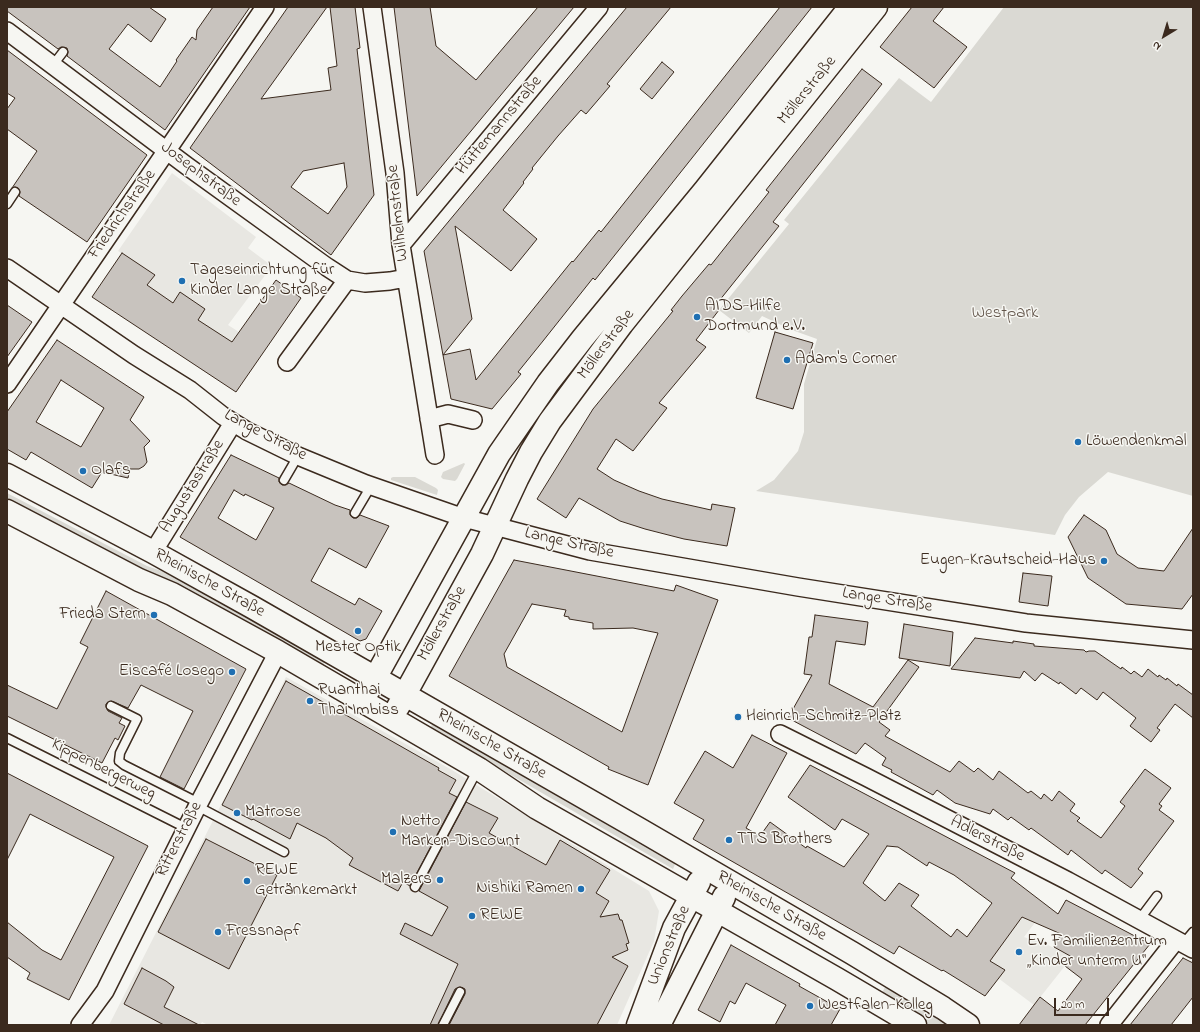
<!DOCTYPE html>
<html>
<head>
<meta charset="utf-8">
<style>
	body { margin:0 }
	#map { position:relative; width:1200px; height:1032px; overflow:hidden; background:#f6f6f2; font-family:"Indie Flower",sans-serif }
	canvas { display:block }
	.frame { position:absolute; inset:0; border:8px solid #3b2a1e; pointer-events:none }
	.north { position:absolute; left:1144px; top:16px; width:40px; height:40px; -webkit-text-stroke:3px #f6f6f2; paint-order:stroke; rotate:218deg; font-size:11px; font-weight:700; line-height:16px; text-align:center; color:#3b2a1e }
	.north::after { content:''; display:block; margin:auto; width:14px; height:18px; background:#3b2a1e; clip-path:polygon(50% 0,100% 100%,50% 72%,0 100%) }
	.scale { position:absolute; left:1054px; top:998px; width:55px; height:18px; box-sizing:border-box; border:2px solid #3b2a1e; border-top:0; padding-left:5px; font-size:12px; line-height:14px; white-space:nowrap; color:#3b2a1e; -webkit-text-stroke:3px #f6f6f2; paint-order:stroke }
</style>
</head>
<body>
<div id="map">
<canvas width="1200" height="1032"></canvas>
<div class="frame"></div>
<div class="north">N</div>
<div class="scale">20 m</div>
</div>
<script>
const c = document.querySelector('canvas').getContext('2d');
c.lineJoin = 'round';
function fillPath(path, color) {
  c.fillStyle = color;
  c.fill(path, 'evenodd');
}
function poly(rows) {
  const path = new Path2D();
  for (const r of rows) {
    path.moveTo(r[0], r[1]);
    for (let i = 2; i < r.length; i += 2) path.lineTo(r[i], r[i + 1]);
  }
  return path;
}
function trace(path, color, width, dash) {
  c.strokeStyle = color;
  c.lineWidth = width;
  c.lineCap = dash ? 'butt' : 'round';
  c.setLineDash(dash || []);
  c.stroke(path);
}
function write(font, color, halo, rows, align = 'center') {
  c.font = font + ' "Indie Flower",sans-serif';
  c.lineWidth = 3;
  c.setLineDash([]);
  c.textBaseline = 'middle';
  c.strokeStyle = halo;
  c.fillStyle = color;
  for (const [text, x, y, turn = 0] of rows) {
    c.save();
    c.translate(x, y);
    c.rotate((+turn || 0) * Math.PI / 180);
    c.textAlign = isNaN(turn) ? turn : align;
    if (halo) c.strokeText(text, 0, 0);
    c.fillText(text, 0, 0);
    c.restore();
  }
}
fillPath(poly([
	[172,173,256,237,248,248,272,266,228,325,239,332,252,355,92,297,121,253,118,251],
	[286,677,452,770,649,891,659,911,654,941,617,1025,208,1025,202,1022,200,1025,109,1025],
	[994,901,1020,920,1026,912,1037,920,1024,937,1035,941,1042,942,1072,957,1034,1005,998,978,1004,970,963,943]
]), '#e8e7e2');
fillPath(poly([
	[1004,7,1193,7,1193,496,1108,472,1079,497,1065,515,1055,535,756,491,774,480,798,451,804,432,804,384,817,339,792,330,762,316,749,333,719,310,789,224,784,220,899,78,931,102],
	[464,463,465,464,457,479,455,481,443,479,441,477,443,472],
	[393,477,415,477,436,488,438,490,437,495,391,480,391,478],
	[7,493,147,566,182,578,327,659,323,665,184,586,150,575,7,500],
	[433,723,676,862,673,869,430,728],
	[887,983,954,1025,930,1025,881,995]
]), '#dad9d3');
const building = poly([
	[7,7,149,7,166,19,151,42,128,24,109,49,160,87,177,61,176,60,192,37,196,40,197,30,213,7,250,7,165,130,67,56,68,52,67,48,61,47,58,49,7,11,7,7],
	[288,7,327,7,261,99,331,90,328,68,337,66,330,7,355,7,360,48,357,49,374,195,331,255,190,148,288,7],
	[344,163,347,187,328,214,291,187,303,171,344,163],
	[394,7,430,7,436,46,476,80,538,7,574,7,417,196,394,7],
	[627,7,671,7,607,84,610,86,586,114,581,110,558,136,532,168,533,169,523,182,524,183,503,210,537,239,511,271,455,226,472,319,443,355,470,349,476,380,572,261,573,262,599,230,601,232,780,7,812,7,595,280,593,278,543,341,518,372,521,374,492,409,451,399,424,251,627,7],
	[912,7,944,7,933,21,967,47,934,88,880,47,912,7],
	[7,50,147,155,87,242,19,196,20,192,18,188,15,187,12,188,37,151,7,129,7,109,15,98,7,93,7,50],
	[662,62,674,72,652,99,640,89,662,62],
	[862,69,882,84,773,222,779,226,715,306,719,310,696,340,706,347,659,403,667,408,633,451,616,439,597,469,614,480,639,491,662,499,711,510,712,504,735,508,727,546,684,539,645,529,620,521,579,498,566,518,537,499,593,409,673,311,671,310,682,296,709,264,711,265,769,192,766,190,862,69],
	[122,253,155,275,147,285,173,303,180,292,205,309,198,320,232,342,276,280,301,298,236,392,92,297,122,253],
	[7,305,32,322,7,357,7,305],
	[775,332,813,343,793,409,756,398,775,332],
	[57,340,144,397,130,420,150,441,144,447,147,462,144,466,139,469,130,469,128,478,102,472,92,488,31,452,26,460,7,449,7,412,57,340],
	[61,380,104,408,81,447,36,422,61,380],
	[231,455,279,478,279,482,282,485,286,485,289,483,335,505,350,510,350,515,353,518,357,518,360,515,389,526,366,568,329,548,311,581,355,605,359,598,382,611,366,639,360,641,180,537,231,455],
	[234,490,244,496,245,494,274,508,256,540,218,518,234,490],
	[1084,515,1106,530,1117,554,1138,568,1164,571,1193,528,1193,594,1182,609,1126,604,1088,578,1068,537,1084,515],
	[514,560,674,591,676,585,718,600,648,785,608,769,609,767,449,676,514,560],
	[532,604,566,610,564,616,569,617,569,619,593,623,593,629,633,628,658,633,622,732,507,667,504,654,532,604],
	[1023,573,1052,576,1048,606,1019,602,1023,573],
	[106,591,246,669,184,789,160,777,193,711,141,685,128,708,111,701,106,704,106,707,108,711,122,718,119,723,125,726,118,740,115,738,102,763,7,716,7,685,57,709,88,647,80,643,106,591],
	[815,615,868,622,865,645,836,641,829,684,873,707,908,660,919,667,879,722,890,730,885,736,950,772,959,761,974,772,978,768,993,780,999,771,1028,793,1031,791,1041,799,1044,794,1052,801,1059,791,1075,804,1070,811,1080,818,1077,821,1101,838,1125,806,1120,802,1145,769,1171,788,1159,804,1162,806,1159,810,1174,821,1138,869,1143,873,1131,888,1105,870,1102,874,1071,850,1068,855,1031,828,1029,830,1011,817,1008,820,993,809,990,814,955,803,937,790,933,795,891,772,892,770,882,765,886,758,865,743,856,754,788,718,812,675,804,674,809,637,812,637,815,615],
	[904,624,953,632,950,666,899,658,904,624],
	[975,638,1013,643,1013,641,1034,644,1034,646,1084,650,1086,652,1089,651,1095,651,1121,669,1122,667,1131,674,1134,671,1142,677,1148,669,1158,677,1159,675,1166,680,1167,678,1177,686,1178,684,1193,695,1193,718,1175,704,1157,728,1160,730,1151,742,1130,726,1136,718,1103,692,1097,700,1081,688,1076,694,1060,682,1059,684,1042,673,1035,681,1024,671,1020,678,951,669,975,638],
	[286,681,439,768,438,770,456,780,449,793,457,797,410,886,403,882,398,891,349,865,353,858,326,838,297,823,290,839,253,819,252,820,222,805,286,681],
	[752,735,787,753,746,828,760,836,770,822,806,848,807,846,844,867,869,834,842,819,835,830,788,797,810,765,1015,873,1011,878,1058,914,1066,900,1150,944,1085,1025,1019,1025,1040,997,1058,1011,1082,979,1065,966,1072,957,1054,947,1061,934,1022,917,990,961,1005,970,985,996,943,970,942,971,899,946,894,954,693,839,704,820,674,803,705,751,733,768,752,735],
	[887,846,898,847,927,866,929,862,954,875,992,903,967,937,957,929,951,937,911,906,919,895,899,883,885,901,863,883,887,846],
	[7,773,148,846,69,1000,27,979,30,973,7,957,7,922,42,950,61,960,114,857,30,814,7,860,7,773],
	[466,802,498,818,489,833,546,865,560,840,610,870,596,893,609,901,600,917,618,914,620,920,622,920,629,943,626,944,628,950,612,957,628,966,597,1025,449,1025,465,994,465,989,460,987,455,989,438,1025,430,1025,458,964,400,934,405,923,432,936,448,907,419,891,466,802],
	[206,839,277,875,229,969,158,932,206,839],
	[731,945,800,984,799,986,840,1009,831,1025,775,1025,786,1005,746,983,735,1004,730,1001,720,1022,698,1010,731,945],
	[1183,958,1193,963,1193,997,1171,1025,1130,1025,1183,958],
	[142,968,166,981,174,987,164,1007,199,1025,164,1025,124,1004,142,968]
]);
fillPath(building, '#c8c3be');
trace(building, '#3b2a1e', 1);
const service = poly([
	[53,65,63,52],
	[7,204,15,192],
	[284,480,298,456],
	[355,513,371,486],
	[111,706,137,719,120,753,119,761,124,765,199,803],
	[7,738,186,828],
	[197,806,284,852],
	[415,887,478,769],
	[1139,920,1157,896],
	[1183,944,1193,932],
	[443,1025,460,992]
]);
const minor = poly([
	[372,7,395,173,401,245,435,455],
	[7,31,187,166,327,267,347,280,365,283,390,281,406,278],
	[401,245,599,7],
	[7,268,134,355,190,390,223,416,247,431,298,456,366,484,464,518,590,551,798,587,1026,623,1193,640],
	[287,362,347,280],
	[7,384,265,7],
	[429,419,448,414,473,420],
	[153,552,233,423],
	[780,734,866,777,1068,881,1193,949],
	[80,1025,105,991,199,803,278,652],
	[1109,1025,1176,940]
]);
const secondary = poly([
	[7,475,153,552,252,607,639,829,852,953,943,1008,968,1025],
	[7,511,139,580,172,594,278,652,479,769,537,808,837,979,915,1025],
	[368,691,499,454,548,383,583,338,705,190,850,7],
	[398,707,482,554,517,479,531,452,550,421,622,324,876,7],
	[638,1025,674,928,699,882],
	[659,1025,724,897]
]);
trace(service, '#3b2a1e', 11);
trace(minor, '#3b2a1e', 20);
trace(secondary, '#3b2a1e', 25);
trace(service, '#f6f6f2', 8);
trace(minor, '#f6f6f2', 17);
trace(secondary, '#f6f6f2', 22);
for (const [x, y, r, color] of [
	[182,281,4,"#1f6fb2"],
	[697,317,4,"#1f6fb2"],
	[787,360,4,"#1f6fb2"],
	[1078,442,4,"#1f6fb2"],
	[83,471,4,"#1f6fb2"],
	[1104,561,4,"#1f6fb2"],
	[154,615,4,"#1f6fb2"],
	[358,631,4,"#1f6fb2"],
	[232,672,4,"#1f6fb2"],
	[310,701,4,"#1f6fb2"],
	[738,717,4,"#1f6fb2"],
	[237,813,4,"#1f6fb2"],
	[393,832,4,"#1f6fb2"],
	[729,840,4,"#1f6fb2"],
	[440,880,4,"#1f6fb2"],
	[247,881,4,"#1f6fb2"],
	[581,889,4,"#1f6fb2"],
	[472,916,4,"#1f6fb2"],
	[218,932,4,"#1f6fb2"],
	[1019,952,4,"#1f6fb2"],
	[810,1006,4,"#1f6fb2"]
]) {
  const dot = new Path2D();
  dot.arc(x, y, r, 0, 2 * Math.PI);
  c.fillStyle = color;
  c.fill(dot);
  trace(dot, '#f6f6f2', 1.5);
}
write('17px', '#3b2a1e', '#f6f6f2', [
	["Möllerstraße",808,91,-51],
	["Hüttemannstraße",500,126,-50],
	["Josephstraße",200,175,37],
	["Wilhelmstraße",399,213,-96],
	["Friedrichstraße",123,215,-55],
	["Möllerstraße",607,345,-53],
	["Lange Straße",265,436,28],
	["Augustastraße",193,487,-58],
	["Lange Straße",569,544,13],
	["Rheinische Straße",209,584,29],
	["Lange Straße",887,601,9],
	["Möllerstraße",443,624,-61],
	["Rheinische Straße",491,745,30],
	["Kippenbergerweg",103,770,27],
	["Ritterstraße",180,840,-63],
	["Adlerstraße",987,840,27],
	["Rheinische Straße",771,907,30],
	["Unionstraße",670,946,-67]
]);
write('17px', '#3b2a1e', '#f6f6f2', [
	["Tageseinrichtung für",190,271],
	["Kinder Lange Straße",190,291],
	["AIDS-Hilfe",705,307],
	["Dortmund e.V.",705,327],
	["Adam's Corner",795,360],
	["Löwendenkmal",1086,442],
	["Olafs",91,471],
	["Eugen-Krautscheid-Haus",1096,561,"right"],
	["Frieda Stern",146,615,"right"],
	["Mester Optik",358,648,"center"],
	["Eiscafé Losego",224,672,"right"],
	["Ruanthai",318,691],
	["Thai Imbiss",318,711],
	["Heinrich-Schmitz-Platz",746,717],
	["Matrose",245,813],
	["Netto",401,822],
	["Marken-Discount",401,842],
	["TTS Brothers",737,840],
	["REWE",255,871],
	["Getränkemarkt",255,891],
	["Malzers",432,880,"right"],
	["Nishiki Ramen",573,889,"right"],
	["REWE",480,916],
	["Fressnapf",226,932],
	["Ev. Familienzentrum",1027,942],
	["„Kinder unterm U“",1027,962],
	["Westfalen-Kolleg",818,1006]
], 'left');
write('17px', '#63564b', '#f6f6f2', [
	["Westpark",1005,314]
]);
</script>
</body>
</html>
